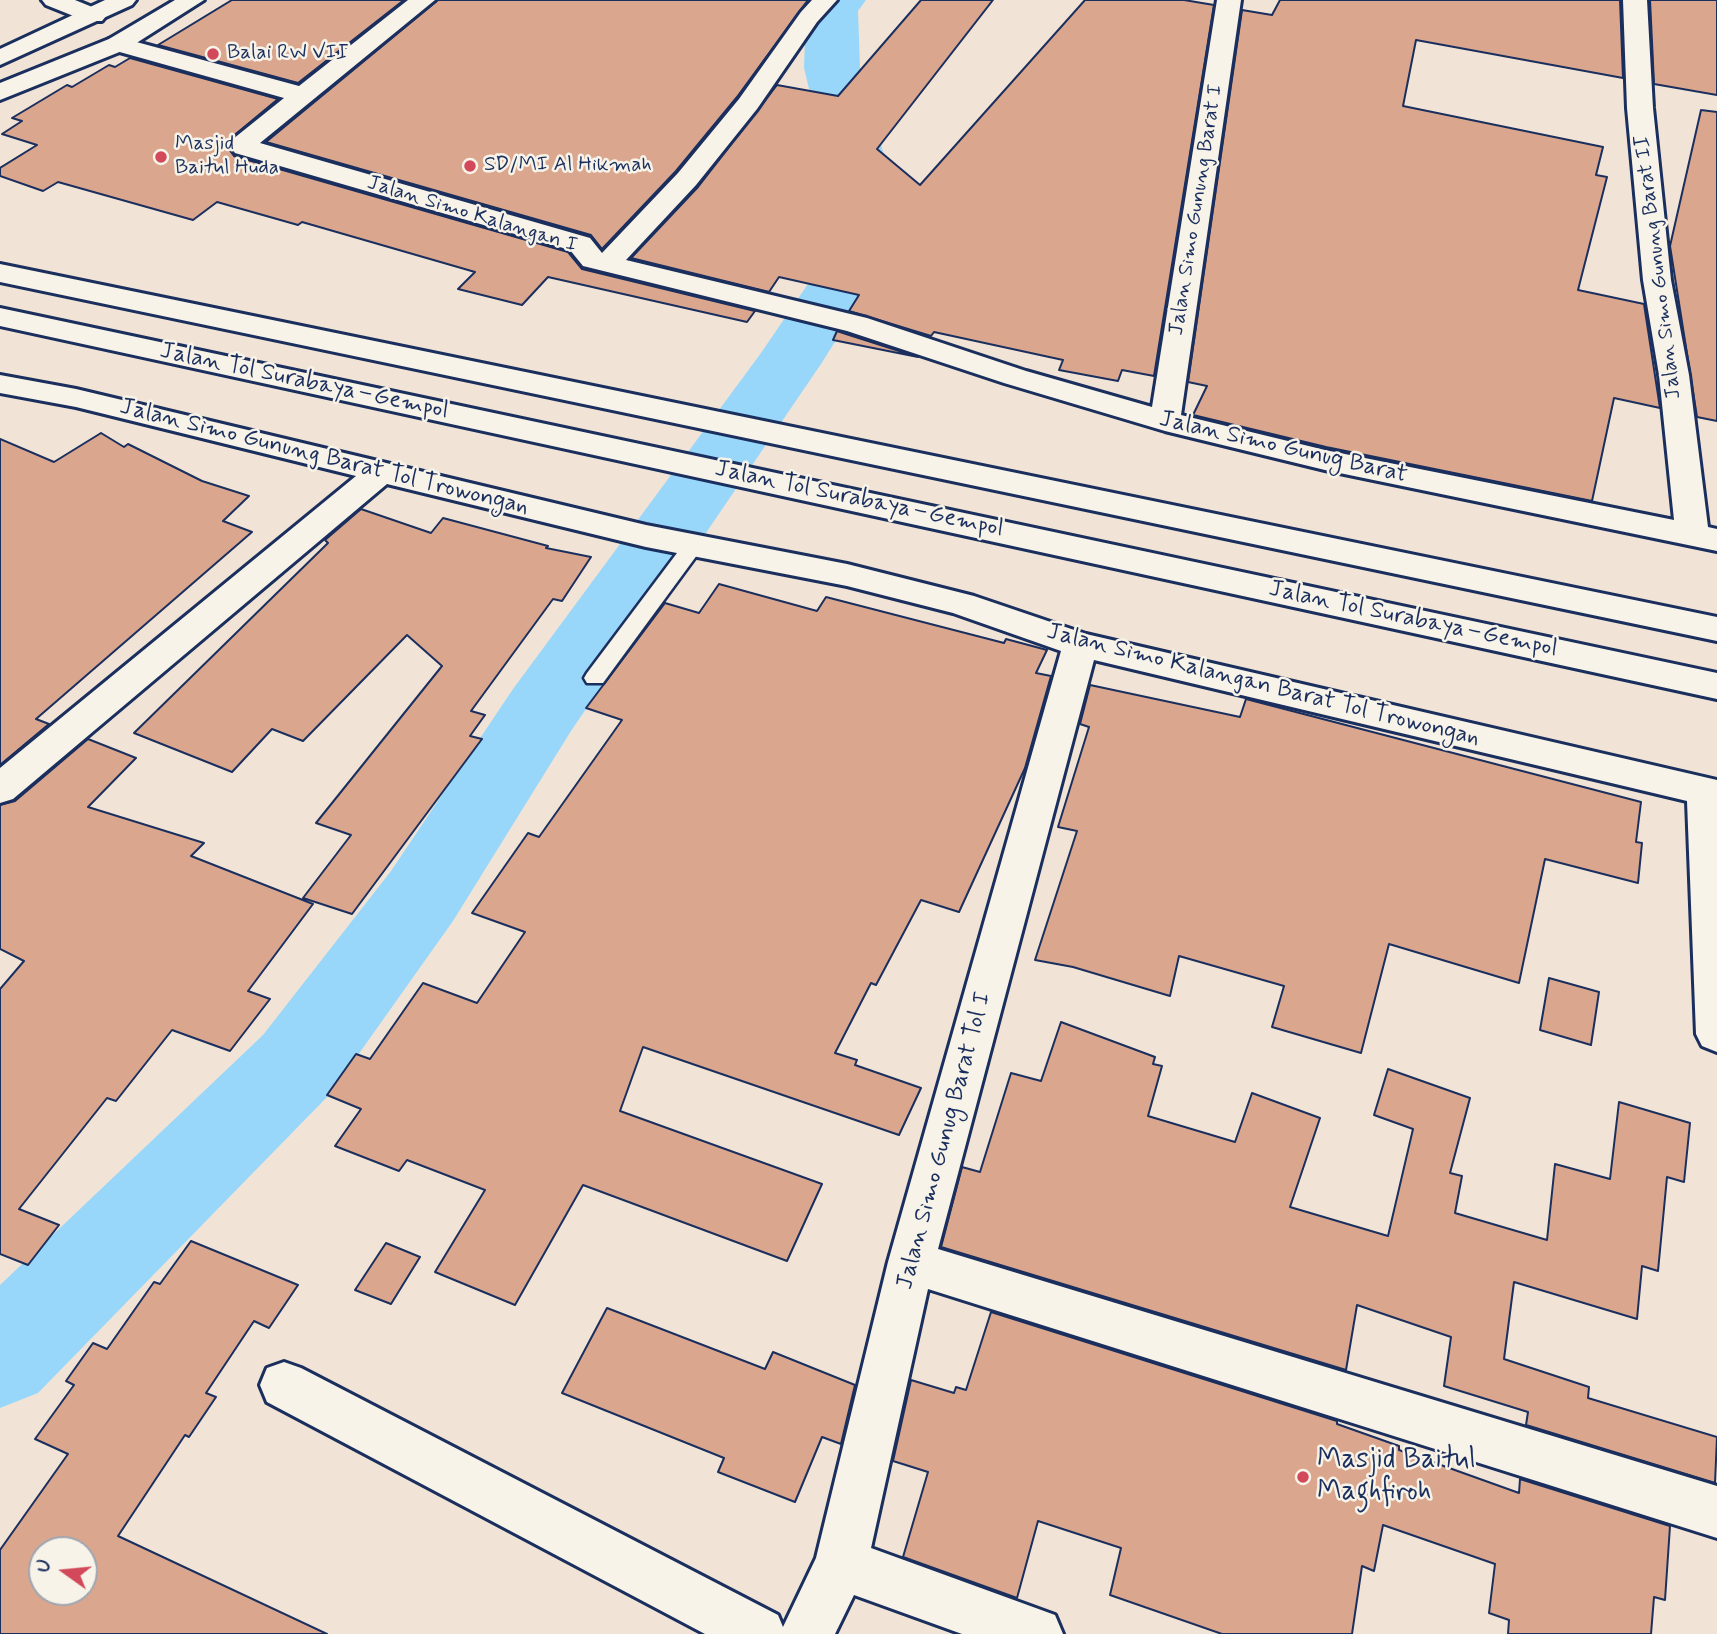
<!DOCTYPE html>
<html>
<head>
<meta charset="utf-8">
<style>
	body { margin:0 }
	#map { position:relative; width:1717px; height:1634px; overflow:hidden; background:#f1e4d6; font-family:Mynerve,sans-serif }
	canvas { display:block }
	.north { position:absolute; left:28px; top:1536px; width:70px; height:70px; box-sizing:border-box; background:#f7f3e8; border:2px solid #9fa5b1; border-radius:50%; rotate:285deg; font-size:19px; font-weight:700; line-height:28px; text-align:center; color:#1b2f5e }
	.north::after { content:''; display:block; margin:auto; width:24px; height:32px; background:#d1495b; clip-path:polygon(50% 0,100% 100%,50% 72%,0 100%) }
</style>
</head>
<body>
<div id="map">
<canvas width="1717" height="1634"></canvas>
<div class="north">U</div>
</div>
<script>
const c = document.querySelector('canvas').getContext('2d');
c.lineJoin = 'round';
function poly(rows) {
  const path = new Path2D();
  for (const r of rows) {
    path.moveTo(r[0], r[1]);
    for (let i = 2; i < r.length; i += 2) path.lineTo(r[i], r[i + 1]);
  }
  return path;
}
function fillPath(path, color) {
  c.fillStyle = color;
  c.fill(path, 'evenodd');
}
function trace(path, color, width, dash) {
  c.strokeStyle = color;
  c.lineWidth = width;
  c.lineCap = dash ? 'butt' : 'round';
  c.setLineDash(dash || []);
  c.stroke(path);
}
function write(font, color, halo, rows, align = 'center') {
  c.font = font + ' Mynerve,sans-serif';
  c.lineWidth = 5;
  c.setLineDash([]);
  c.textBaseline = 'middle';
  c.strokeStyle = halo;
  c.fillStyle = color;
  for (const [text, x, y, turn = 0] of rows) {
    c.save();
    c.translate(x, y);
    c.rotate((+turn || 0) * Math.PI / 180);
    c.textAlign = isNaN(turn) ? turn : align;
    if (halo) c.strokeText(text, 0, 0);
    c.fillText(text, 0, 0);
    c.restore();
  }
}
fillPath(poly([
	[810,0,866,0,858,11,860,68,893,188,889,256,821,364,571,731,453,921,331,1093,38,1393,0,1408,0,1285,263,1035,391,871,513,689,761,353,827,256,833,188,804,68,806,7,810,0]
]), '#99d7fa');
const building = poly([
	[232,0,404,0,298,83,158,45,232,0],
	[438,0,808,0,737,97,676,171,602,249,591,235,266,142,438,0],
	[921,0,993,0,877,149,920,185,1085,0,1184,0,1214,5,1154,376,1122,370,1118,381,1059,370,1063,360,934,332,931,336,849,311,859,295,779,277,769,292,631,258,698,187,777,85,838,96,921,0],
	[1280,0,1620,0,1623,78,1416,40,1403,106,1603,147,1596,175,1607,177,1578,290,1644,304,1660,408,1614,398,1592,501,1326,447,1193,415,1207,386,1188,382,1242,10,1272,15,1280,0],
	[1650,0,1717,0,1717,95,1654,84,1650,0],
	[130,58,278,99,231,138,226,145,234,156,568,252,582,269,755,311,747,322,548,277,522,305,458,289,475,272,302,222,298,225,217,202,193,220,58,182,43,191,0,176,0,168,37,145,2,134,22,121,12,118,67,85,72,87,109,65,115,67,130,58],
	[1701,110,1717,112,1717,421,1697,417,1670,246,1701,110],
	[837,331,846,334,918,357,833,340,837,331],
	[101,433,124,447,128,444,202,481,249,496,223,521,252,532,36,719,49,724,0,765,0,439,54,462,101,433],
	[361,509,431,533,443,518,548,546,546,548,591,557,562,601,553,599,471,711,485,715,470,736,482,739,352,914,303,898,351,835,316,823,442,666,407,635,303,741,272,729,232,772,134,733,328,543,325,540,361,509],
	[719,584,817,611,826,597,1004,643,1006,639,1047,650,1036,673,1051,676,1025,768,959,912,921,900,876,985,871,983,835,1053,857,1060,855,1065,921,1088,899,1135,643,1047,620,1111,822,1184,787,1261,583,1185,515,1305,435,1272,485,1190,407,1160,399,1171,335,1146,361,1109,327,1095,356,1054,370,1059,423,983,477,1003,525,932,472,913,528,833,539,837,622,720,586,708,665,603,699,613,719,584],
	[1090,685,1240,717,1246,699,1641,802,1636,842,1642,843,1638,883,1545,859,1519,983,1389,944,1361,1053,1272,1027,1284,986,1179,956,1170,996,1073,967,1035,960,1077,831,1058,827,1089,727,1080,724,1090,685],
	[88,739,136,758,88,807,204,843,191,856,313,904,248,991,270,999,230,1051,172,1030,116,1101,107,1098,19,1209,59,1225,28,1265,0,1254,0,989,24,961,0,949,0,805,15,801,88,739],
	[1549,978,1599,992,1591,1045,1540,1030,1549,978],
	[1061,1022,1155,1057,1153,1064,1162,1066,1148,1116,1235,1142,1252,1093,1320,1118,1290,1207,1388,1236,1413,1129,1374,1115,1388,1069,1470,1098,1450,1173,1462,1176,1455,1213,1547,1240,1555,1164,1610,1179,1619,1102,1690,1123,1684,1182,1667,1177,1658,1271,1642,1266,1637,1319,1514,1282,1504,1359,1589,1387,1588,1398,1717,1437,1715,1483,1526,1425,1528,1412,1444,1386,1451,1337,1357,1305,1346,1370,941,1247,962,1167,980,1172,1011,1073,1041,1081,1061,1022],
	[191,1241,298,1285,269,1328,254,1321,206,1393,216,1397,189,1437,185,1435,118,1536,327,1634,0,1634,0,1550,68,1454,35,1439,74,1385,66,1381,93,1343,107,1349,154,1282,160,1284,191,1241],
	[42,1550,84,1550,84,1592,42,1592,42,1550],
	[386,1243,420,1257,391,1304,355,1290,386,1243],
	[607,1308,765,1369,773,1352,855,1385,841,1444,822,1437,795,1502,718,1472,724,1458,562,1393,607,1308],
	[991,1312,1337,1421,1337,1424,1399,1446,1399,1450,1519,1493,1520,1479,1670,1526,1665,1600,1654,1597,1651,1634,1508,1634,1509,1620,1489,1613,1495,1564,1383,1525,1374,1571,1362,1566,1352,1634,1222,1634,1110,1595,1121,1548,1038,1521,1017,1598,903,1557,928,1472,893,1461,911,1380,954,1393,956,1387,966,1390,991,1312]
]);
fillPath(building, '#daa78e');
trace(building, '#1b2f5e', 2);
const service = poly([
	[693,539,703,546,700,551,603,683,587,683,584,678,587,673,686,541,693,539]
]);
const minor = poly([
	[42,0,75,0,102,11,106,16,102,21,86,21,46,5,42,0],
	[408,0,435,0,260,143,590,238,602,253,678,173,739,99,801,12,812,0,837,0,817,22,757,109,696,185,626,260,867,318,1026,371,1152,407,1217,0,1241,0,1181,415,1325,450,1674,520,1659,375,1643,280,1627,108,1623,0,1647,0,1653,108,1671,280,1689,375,1708,527,1717,529,1717,551,1325,470,1165,431,1004,383,847,331,583,266,570,250,235,153,229,145,233,139,284,98,109,49,106,44,109,39,118,37,299,86,408,0],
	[0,375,76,389,646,525,847,564,974,596,1086,634,1717,780,1717,1052,1702,1046,1696,1034,1687,801,1094,660,938,1249,1717,1486,1717,1538,928,1289,871,1548,1055,1615,1063,1634,962,1634,854,1595,835,1634,705,1634,267,1402,260,1385,267,1368,284,1362,301,1368,778,1615,783,1627,816,1558,888,1262,1061,651,953,613,847,586,646,547,387,484,13,799,0,803,0,768,356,476,76,407,0,393,0,375]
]);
const secondary = poly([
	[105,0,136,0,132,5,0,65,0,49,105,0],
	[175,0,204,0,127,49,0,100,0,83,109,39,175,0]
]);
const motorway = poly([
	[0,264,1717,617,1717,641,0,282,0,264],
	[0,308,1717,673,1717,699,0,326,0,308]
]);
trace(service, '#1b2f5e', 5);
trace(minor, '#1b2f5e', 6);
trace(secondary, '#1b2f5e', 6);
trace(motorway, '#1b2f5e', 6);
fillPath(service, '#f7f3e8');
fillPath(minor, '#f7f3e8');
fillPath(secondary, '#f7f3e8');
fillPath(motorway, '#f7f3e8');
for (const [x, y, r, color] of [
	[213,54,7,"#d1495b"],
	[161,157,7,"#d1495b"],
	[470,166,7,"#d1495b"],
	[1303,1477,7,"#d1495b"]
]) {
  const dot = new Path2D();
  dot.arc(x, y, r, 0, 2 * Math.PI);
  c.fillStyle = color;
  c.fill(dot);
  trace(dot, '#f7f3e8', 2.5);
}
write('21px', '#1b2f5e', '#f7f3e8', [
	["Balai RW VII",227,54],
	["Masjid",175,145],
	["Baitul Huda",175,169],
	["SD/MI Al Hikmah",484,166]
], 'left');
write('21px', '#1b2f5e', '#f7f3e8', [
	["Jalan Simo Gunung Barat I",1197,210,-81],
	["Jalan Simo Kalangan I",472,215,17],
	["Jalan Simo Gunung Barat II",1659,267,-97]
]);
write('24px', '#1b2f5e', '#f7f3e8', [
	["Jalan Tol Surabaya–Gempol",304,382,12],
	["Jalan Simo Gunug Barat",1283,448,13],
	["Jalan Simo Gunung Barat Tol Trowongan",324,458,14],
	["Jalan Tol Surabaya–Gempol",859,500,12],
	["Jalan Tol Surabaya–Gempol",1413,620,12],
	["Jalan Simo Kalangan Barat Tol Trowongan",1263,686,14],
	["Jalan Simo Gunug Barat Tol I",945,1141,-75]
]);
write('28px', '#1b2f5e', '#f7f3e8', [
	["Masjid Baitul",1317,1461],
	["Maghfiroh",1317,1493]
], 'left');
</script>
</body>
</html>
